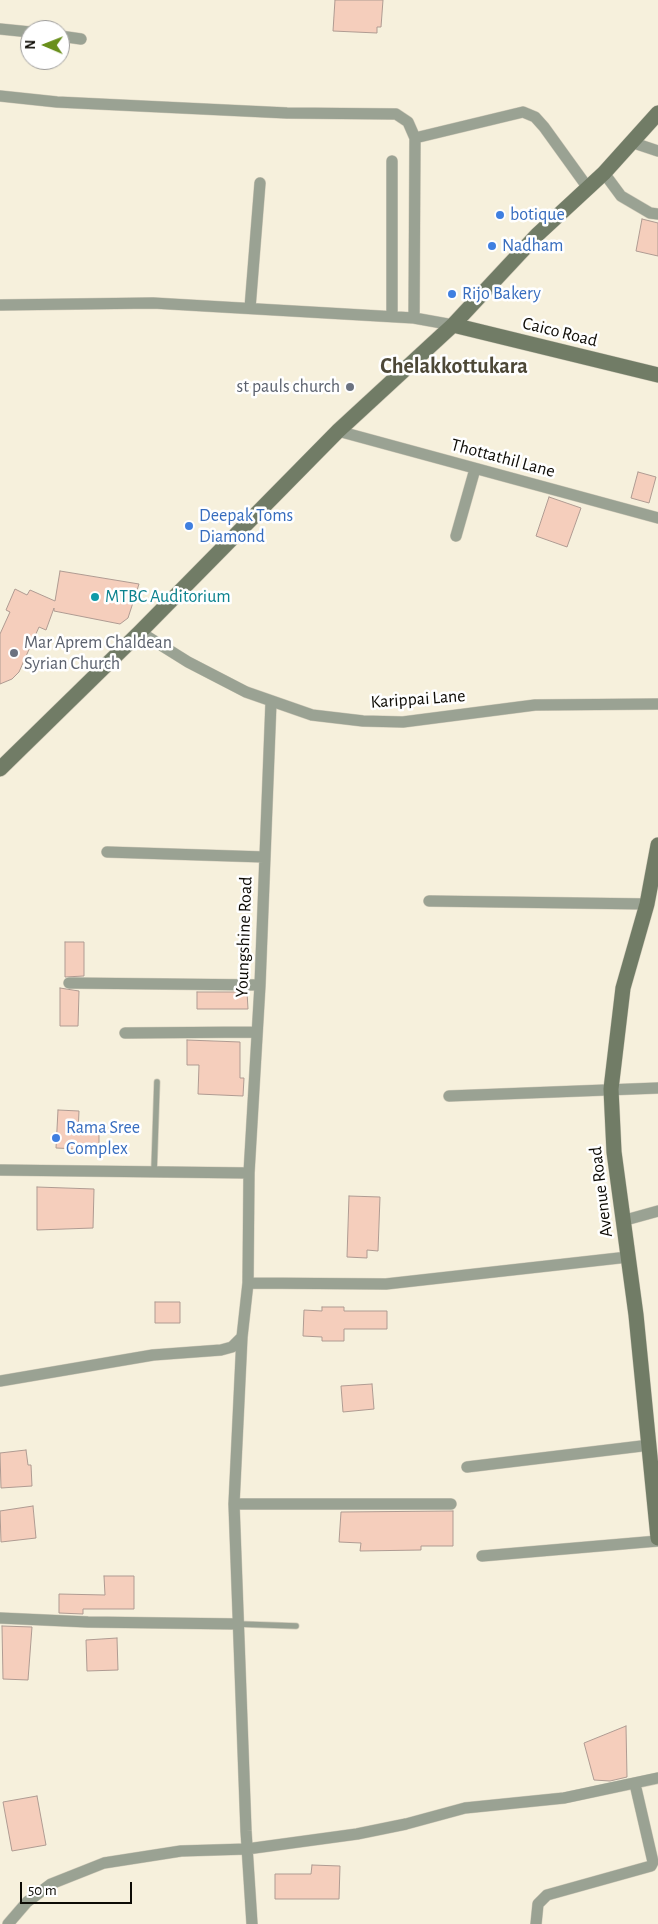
<!DOCTYPE html>
<html>
<head>
<meta charset="utf-8">
<style>
	body { margin:0 }
	#map { position:relative; width:658px; height:1924px; overflow:hidden; background:#f6f0dc; font-family:"Alegreya Sans",sans-serif }
	canvas { display:block }
	.north { position:absolute; left:20px; top:20px; width:50px; height:50px; box-sizing:border-box; background:#fff; border:1px solid #9e9d9b; border-radius:50%; rotate:271deg; font-size:14px; font-weight:700; line-height:20px; text-align:center; color:#0d0b05 }
	.north::after { content:''; display:block; margin:auto; width:18px; height:22px; background:#698f1b; clip-path:polygon(50% 0,100% 100%,50% 72%,0 100%) }
	.scale { position:absolute; left:20px; top:1882px; width:112px; height:22px; box-sizing:border-box; border:2px solid #0d0b05; border-top:0; padding-left:6px; font-size:15px; line-height:18px; white-space:nowrap; color:#0d0b05; -webkit-text-stroke:4px #fff; paint-order:stroke }
</style>
</head>
<body>
<div id="map">
<canvas width="658" height="1924"></canvas>
<div class="north">N</div>
<div class="scale">50 m</div>
</div>
<script>
const c = document.querySelector('canvas').getContext('2d');
c.lineJoin = 'round';
function fillPath(path, color) {
  c.fillStyle = color;
  c.fill(path, 'evenodd');
}
function poly(rows) {
  const path = new Path2D();
  for (const r of rows) {
    path.moveTo(r[0], r[1]);
    for (let i = 2; i < r.length; i += 2) path.lineTo(r[i], r[i + 1]);
  }
  return path;
}
function trace(path, color, width, dash) {
  c.strokeStyle = color;
  c.lineWidth = width;
  c.lineCap = dash ? 'butt' : 'round';
  c.setLineDash(dash || []);
  c.stroke(path);
}
function write(font, color, halo, rows, align = 'center') {
  c.font = font + ' "Alegreya Sans",sans-serif';
  c.lineWidth = 5;
  c.setLineDash([]);
  c.textBaseline = 'middle';
  c.strokeStyle = halo;
  c.fillStyle = color;
  for (const [text, x, y, turn = 0] of rows) {
    c.save();
    c.translate(x, y);
    c.rotate((+turn || 0) * Math.PI / 180);
    c.textAlign = isNaN(turn) ? turn : align;
    if (halo) c.strokeText(text, 0, 0);
    c.fillText(text, 0, 0);
    c.restore();
  }
}
const building = poly([
	[335,0,383,0,381,27,377,27,377,33,333,31,335,0],
	[642,219,658,223,658,256,636,251,642,219],
	[638,472,656,477,649,503,631,498,638,472],
	[549,497,581,508,567,547,536,536,549,497],
	[60,571,139,584,128,618,120,624,54,611,54,608,46,630,39,627,19,672,12,679,0,684,0,634,10,612,6,610,15,589,27,595,30,590,55,601,60,571],
	[65,942,84,942,84,976,65,977,65,942],
	[60,988,79,991,78,1026,60,1026,60,988],
	[197,992,247,992,248,1009,197,1009,197,992],
	[187,1040,240,1042,240,1078,244,1078,243,1096,198,1094,199,1065,187,1065,187,1040],
	[58,1110,79,1111,78,1132,99,1133,99,1150,56,1148,58,1110],
	[37,1187,94,1189,93,1228,37,1230,37,1187],
	[349,1196,380,1197,378,1251,367,1250,367,1258,347,1257,349,1196],
	[155,1302,180,1302,180,1323,155,1323,155,1302],
	[322,1307,344,1307,344,1311,387,1311,387,1329,344,1329,344,1341,322,1341,322,1337,303,1336,304,1310,322,1311,322,1307],
	[372,1384,374,1409,343,1412,341,1386,372,1384],
	[26,1450,28,1465,31,1465,32,1486,1,1488,0,1453,26,1450],
	[33,1506,36,1538,1,1542,0,1511,33,1506],
	[453,1511,453,1546,421,1546,421,1550,360,1551,361,1543,339,1542,341,1512,453,1511],
	[104,1576,134,1576,134,1609,83,1609,83,1614,59,1613,59,1594,105,1595,104,1576],
	[2,1626,32,1627,28,1680,3,1679,2,1626],
	[117,1638,118,1670,87,1671,86,1640,117,1638],
	[626,1726,627,1777,610,1781,594,1780,584,1743,626,1726],
	[37,1796,46,1845,12,1851,3,1802,37,1796],
	[312,1865,340,1866,339,1899,275,1899,275,1874,311,1874,312,1865]
]);
fillPath(building, '#f5cebc');
trace(building, '#af9b92', 1);
const lane = poly([
	[154,1172,157,1082],
	[238,1624,296,1626]
]);
const street = poly([
	[0,29,30,32],
	[60,36,81,39],
	[0,96,57,102,287,113,396,114,408,122,415,138,523,112,535,117,544,127,588,188],
	[631,142,658,151],
	[392,161,392,316],
	[604,173,621,196,650,213,658,214],
	[0,305,153,303,414,318,453,325],
	[250,308,260,183],
	[414,318,415,138],
	[338,431,658,518],
	[456,536,475,469],
	[140,632,188,662,246,692,312,715,363,721,403,722,535,705,658,704],
	[107,852,264,857],
	[429,901,647,904],
	[69,983,260,985],
	[125,1033,257,1032],
	[449,1096,658,1088],
	[0,1170,249,1173],
	[622,1221,658,1211],
	[248,1283,386,1284,628,1257],
	[242,1337,234,1504,246,1831,252,1924],
	[0,1381,153,1355,221,1350,232,1347,242,1337,248,1283,249,1173,260,985,271,702],
	[467,1467,650,1445],
	[234,1504,451,1504],
	[482,1556,658,1541],
	[0,1618,88,1622,238,1624],
	[8,1924,27,1902,51,1884,104,1863,181,1851,247,1849,357,1834,406,1824,465,1808,564,1798,658,1778],
	[536,1924,538,1904,547,1895,651,1866,653,1862,635,1784]
]);
const secondary = poly([
	[453,325,658,375],
	[0,769,140,632,338,431,453,325,537,235,604,173,658,113],
	[658,845,647,904,623,988,611,1089,614,1152,636,1315,658,1538]
]);
trace(lane, '#d1cbba', 7);
trace(street, '#d1cbba', 12);
trace(secondary, '#d1cbba', 16);
trace(lane, '#9aa293', 5.5);
trace(street, '#9aa293', 11);
trace(secondary, '#717c66', 15);
for (const [x, y, r, color] of [
	[500,215,5,"#3f7fe0"],
	[492,246,5,"#3f7fe0"],
	[452,294,5,"#3f7fe0"],
	[350,387,5,"#6b7280"],
	[189,526,5,"#3f7fe0"],
	[95,597,5,"#0f9aa8"],
	[14,653,5,"#6b7280"],
	[56,1138,5,"#3f7fe0"]
]) {
  const dot = new Path2D();
  dot.arc(x, y, r, 0, 2 * Math.PI);
  c.fillStyle = color;
  c.fill(dot);
  trace(dot, '#fff', 2);
}
write('18px', '#366cbe', '#fff', [
	["botique",510,215],
	["Nadham",502,246],
	["Rijo Bakery",462,294],
	["Deepak Toms",199,516],
	["Diamond",199,537],
	["Rama Sree",66,1128],
	["Complex",66,1149]
], 'left');
write('18px', '#0d0b05', '#fff', [
	["Caico Road",560,332,14],
	["Thottathil Lane",503,458,15],
	["Karippai Lane",418,699,-4],
	["Youngshine Road",244,937,-88],
	["Avenue Road",601,1192,-97]
]);
write('18px', '#5b616d', '#fff', [
	["st pauls church",340,387],
	["Mar Aprem Chaldean",24,643,"left"],
	["Syrian Church",24,664,"left"]
], 'right');
write('18px', '#0d838f', '#fff', [
	["MTBC Auditorium",105,597]
], 'left');
write('bold 22px', '#4d4837', '#fff', [
	["Chelakkottukara",454,366]
]);
</script>
</body>
</html>
